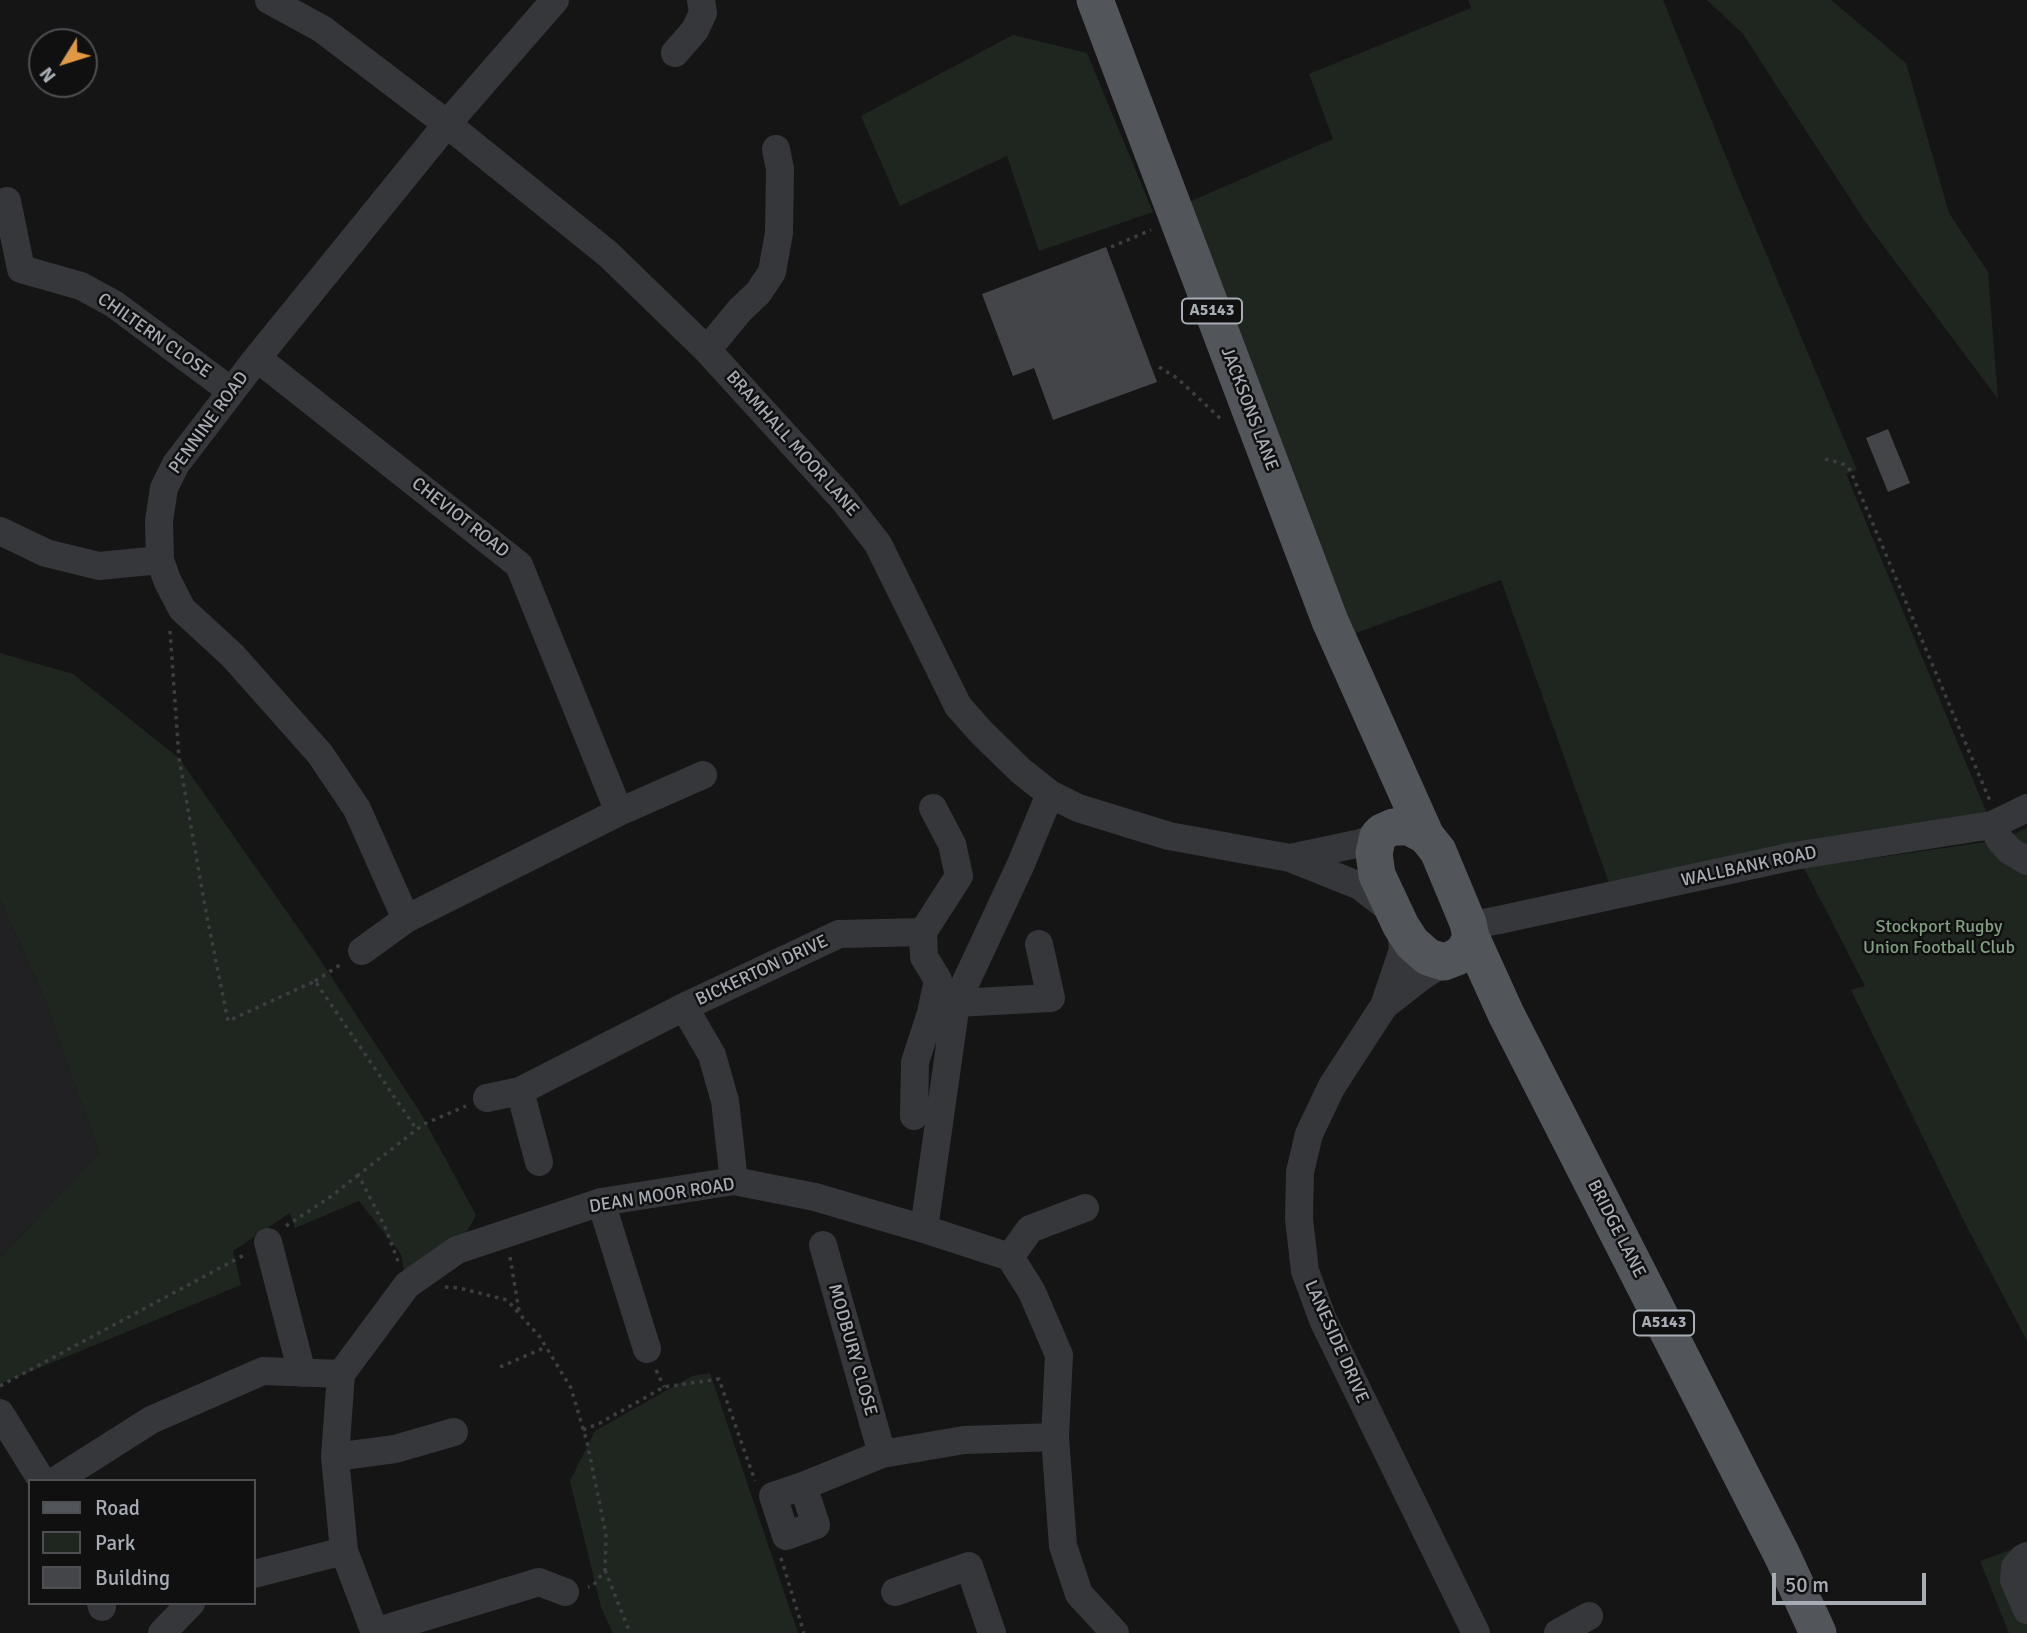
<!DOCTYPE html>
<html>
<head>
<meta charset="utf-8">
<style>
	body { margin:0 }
	#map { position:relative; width:2027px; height:1633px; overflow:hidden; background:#151516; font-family:Signika,sans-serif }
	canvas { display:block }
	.legend { position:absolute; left:28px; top:1479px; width:228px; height:126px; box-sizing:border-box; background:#101011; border:2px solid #4d4f53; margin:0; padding:9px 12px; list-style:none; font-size:21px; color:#a8adb5 }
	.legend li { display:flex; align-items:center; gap:14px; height:35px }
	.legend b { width:35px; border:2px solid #4d4f53 }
	.north { position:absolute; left:28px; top:28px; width:70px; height:70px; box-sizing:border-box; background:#101011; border:2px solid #4d4f53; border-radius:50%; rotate:232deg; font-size:19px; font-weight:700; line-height:28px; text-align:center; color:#a8adb5 }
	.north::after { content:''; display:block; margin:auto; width:24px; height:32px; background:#df9944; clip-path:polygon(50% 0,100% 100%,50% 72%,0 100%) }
	.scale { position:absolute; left:1772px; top:1573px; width:154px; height:32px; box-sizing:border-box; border:4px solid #a8adb5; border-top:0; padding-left:9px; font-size:21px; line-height:24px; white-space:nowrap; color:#a8adb5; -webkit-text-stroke:5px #101011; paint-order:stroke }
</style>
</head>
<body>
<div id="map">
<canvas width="2027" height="1633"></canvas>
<ul class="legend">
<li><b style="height:9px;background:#525559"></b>Road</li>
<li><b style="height:19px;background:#1f261f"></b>Park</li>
<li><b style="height:19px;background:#444549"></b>Building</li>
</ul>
<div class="north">N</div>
<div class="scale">50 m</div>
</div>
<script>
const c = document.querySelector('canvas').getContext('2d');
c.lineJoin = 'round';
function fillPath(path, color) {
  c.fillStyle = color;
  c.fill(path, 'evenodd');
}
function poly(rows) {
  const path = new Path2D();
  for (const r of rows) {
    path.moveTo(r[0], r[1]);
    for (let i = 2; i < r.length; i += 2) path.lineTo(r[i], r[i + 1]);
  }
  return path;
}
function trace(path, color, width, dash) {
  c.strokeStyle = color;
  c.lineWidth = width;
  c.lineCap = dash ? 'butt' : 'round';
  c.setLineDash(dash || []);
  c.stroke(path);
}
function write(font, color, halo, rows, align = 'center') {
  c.font = font + ' Signika,sans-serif';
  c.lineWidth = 5;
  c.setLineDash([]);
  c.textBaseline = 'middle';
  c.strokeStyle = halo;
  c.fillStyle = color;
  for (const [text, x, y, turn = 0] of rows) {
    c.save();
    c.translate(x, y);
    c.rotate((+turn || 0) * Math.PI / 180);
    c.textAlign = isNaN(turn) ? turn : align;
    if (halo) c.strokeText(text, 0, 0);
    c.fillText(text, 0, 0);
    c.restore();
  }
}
fillPath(poly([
	[0,900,43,995,99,1153,0,1258]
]), '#212123');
fillPath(poly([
	[1468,0,1663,0,1737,184,1857,470,1846,474,1988,816,1610,886,1501,580,1337,640,1173,209,1333,139,1309,74,1471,8],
	[1707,0,1831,0,1906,63,1949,213,1988,272,1998,399,1864,220,1743,34],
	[1013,35,1087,53,1153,212,1039,251,1007,156,900,206,861,116],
	[0,653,73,674,179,758,315,952,420,1112,476,1215,457,1250,407,1285,401,1254,359,1201,295,1228,290,1213,233,1251,241,1285,0,1384,0,1258,99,1153,43,995,0,900],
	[2027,828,2027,1341,1965,1223,1851,990,1865,986,1804,868,2000,840],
	[710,1373,798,1633,613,1633,601,1607,570,1481,595,1431,692,1376],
	[2027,1544,2027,1633,2009,1633,1980,1561]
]), '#1f261f');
fillPath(poly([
	[1106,247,1157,382,1053,420,1034,368,1013,376,982,294],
	[1888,429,1910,483,1888,492,1866,438]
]), '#444549');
trace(poly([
	[1111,247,1151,230],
	[1159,367,1177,378,1223,421],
	[1825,459,1841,463,1848,467,1851,472,1990,801],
	[170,631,179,758,206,912,228,1021,315,981,417,1130],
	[315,981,343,963],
	[357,1176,424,1124,466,1106],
	[286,1226,330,1197,357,1176,362,1182,385,1227,398,1261],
	[510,1257,519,1311],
	[445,1287,459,1288,507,1300,540,1337,571,1388,587,1442,606,1535,605,1570,593,1586,588,1587],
	[500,1367,546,1347],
	[656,1370,664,1387],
	[0,1386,246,1254],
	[583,1430,600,1423,664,1387,719,1379,755,1481],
	[781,1558,804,1633],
	[605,1570,630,1633]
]), '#3c3e42', 3.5, [3.5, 5]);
trace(poly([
	[269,0,322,29,447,124,608,254,707,350,843,499,878,544,958,706,981,732,1021,771,1050,794,1078,808,1169,836,1290,858,1360,886,1392,911],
	[675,53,695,30,703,13,701,0],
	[7,201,21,269,81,286,114,304,231,391],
	[707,350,740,310,758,293,772,272,779,233,780,169,776,149],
	[257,358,519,565,619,812,406,919,362,951],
	[0,531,46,553,99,566,160,560],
	[619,812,703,775],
	[1992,825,2000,840,2010,851,2027,861],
	[1290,858,1361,843,1378,836],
	[406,919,357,809,320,754,233,656,182,609,167,580,160,560,159,521,164,488,176,464,257,358,447,124,555,0],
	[1468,923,1483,923,1499,920,1794,856,1992,825,2027,808],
	[1401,926,1403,950,1384,1006,1332,1086,1309,1134,1300,1172,1299,1219,1305,1271,1323,1320,1476,1633],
	[956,1003,1051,998,1039,944],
	[1384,1006,1421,977,1444,962],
	[487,1098,520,1091],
	[914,1116,915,1062,931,1013,938,980,924,957,923,932],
	[539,1162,520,1091,684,1007],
	[734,1181,725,1101,712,1055,684,1007,839,934,923,932,959,876,952,844,933,808],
	[601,1202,647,1349],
	[924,1229,1010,1257,1032,1292,1059,1355,1055,1437,1063,1546,1079,1594,1115,1633],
	[268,1242,302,1373],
	[823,1245,882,1454],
	[1010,1257,1030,1229,1085,1208],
	[0,1413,42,1481],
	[335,1457,395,1449,454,1432],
	[55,1481,151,1420,263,1371,341,1374],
	[803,1486,773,1496,786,1536,816,1525,803,1486,882,1454,964,1440,1055,1437],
	[2027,1556,2023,1558,2015,1567,2014,1580,2027,1610],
	[254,1574,344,1551],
	[895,1592,969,1566,992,1633],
	[101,1603,102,1607],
	[375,1632,539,1582,565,1592],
	[162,1633,191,1603],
	[375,1633,344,1551,335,1457,341,1374,407,1285,457,1250,601,1202,734,1181,815,1197,924,1229,956,1003,1021,864,1050,794],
	[1558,1633,1589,1616]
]), '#36373b', 28);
trace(poly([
	[1095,0,1330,621,1426,836],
	[1471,937,1465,950,1457,957,1444,962,1428,957,1412,943,1401,926,1377,875,1374,853,1378,836,1382,832,1393,827,1409,827,1426,836,1438,851,1468,923,1471,937,1506,1014,1782,1555,1818,1633]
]), '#525559', 37);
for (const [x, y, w] of [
	[1212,311,60],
	[1664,1323,60]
]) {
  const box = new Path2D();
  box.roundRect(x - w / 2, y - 12.5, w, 25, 5);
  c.fillStyle = '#101011';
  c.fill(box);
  trace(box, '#a8adb5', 2);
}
write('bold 16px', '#a8adb5', null, [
	["A5143",1212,311],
	["A5143",1664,1323]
]);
write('18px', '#a8adb5', '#101011', [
	["CHILTERN CLOSE",154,336,35],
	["JACKSONS LANE",1249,409,69],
	["PENNINE ROAD",209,423,-54],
	["BRAMHALL MOOR LANE",792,444,48],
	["CHEVIOT ROAD",460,518,38],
	["WALLBANK ROAD",1749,867,-12],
	["BICKERTON DRIVE",762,971,-25],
	["DEAN MOOR ROAD",662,1196,-9],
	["BRIDGE LANE",1616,1229,63],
	["LANESIDE DRIVE",1336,1342,66],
	["MODBURY CLOSE",852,1350,74]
]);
write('18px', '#829e81', '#101011', [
	["Stockport Rugby",1939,927],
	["Union Football Club",1939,948]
]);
</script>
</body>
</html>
